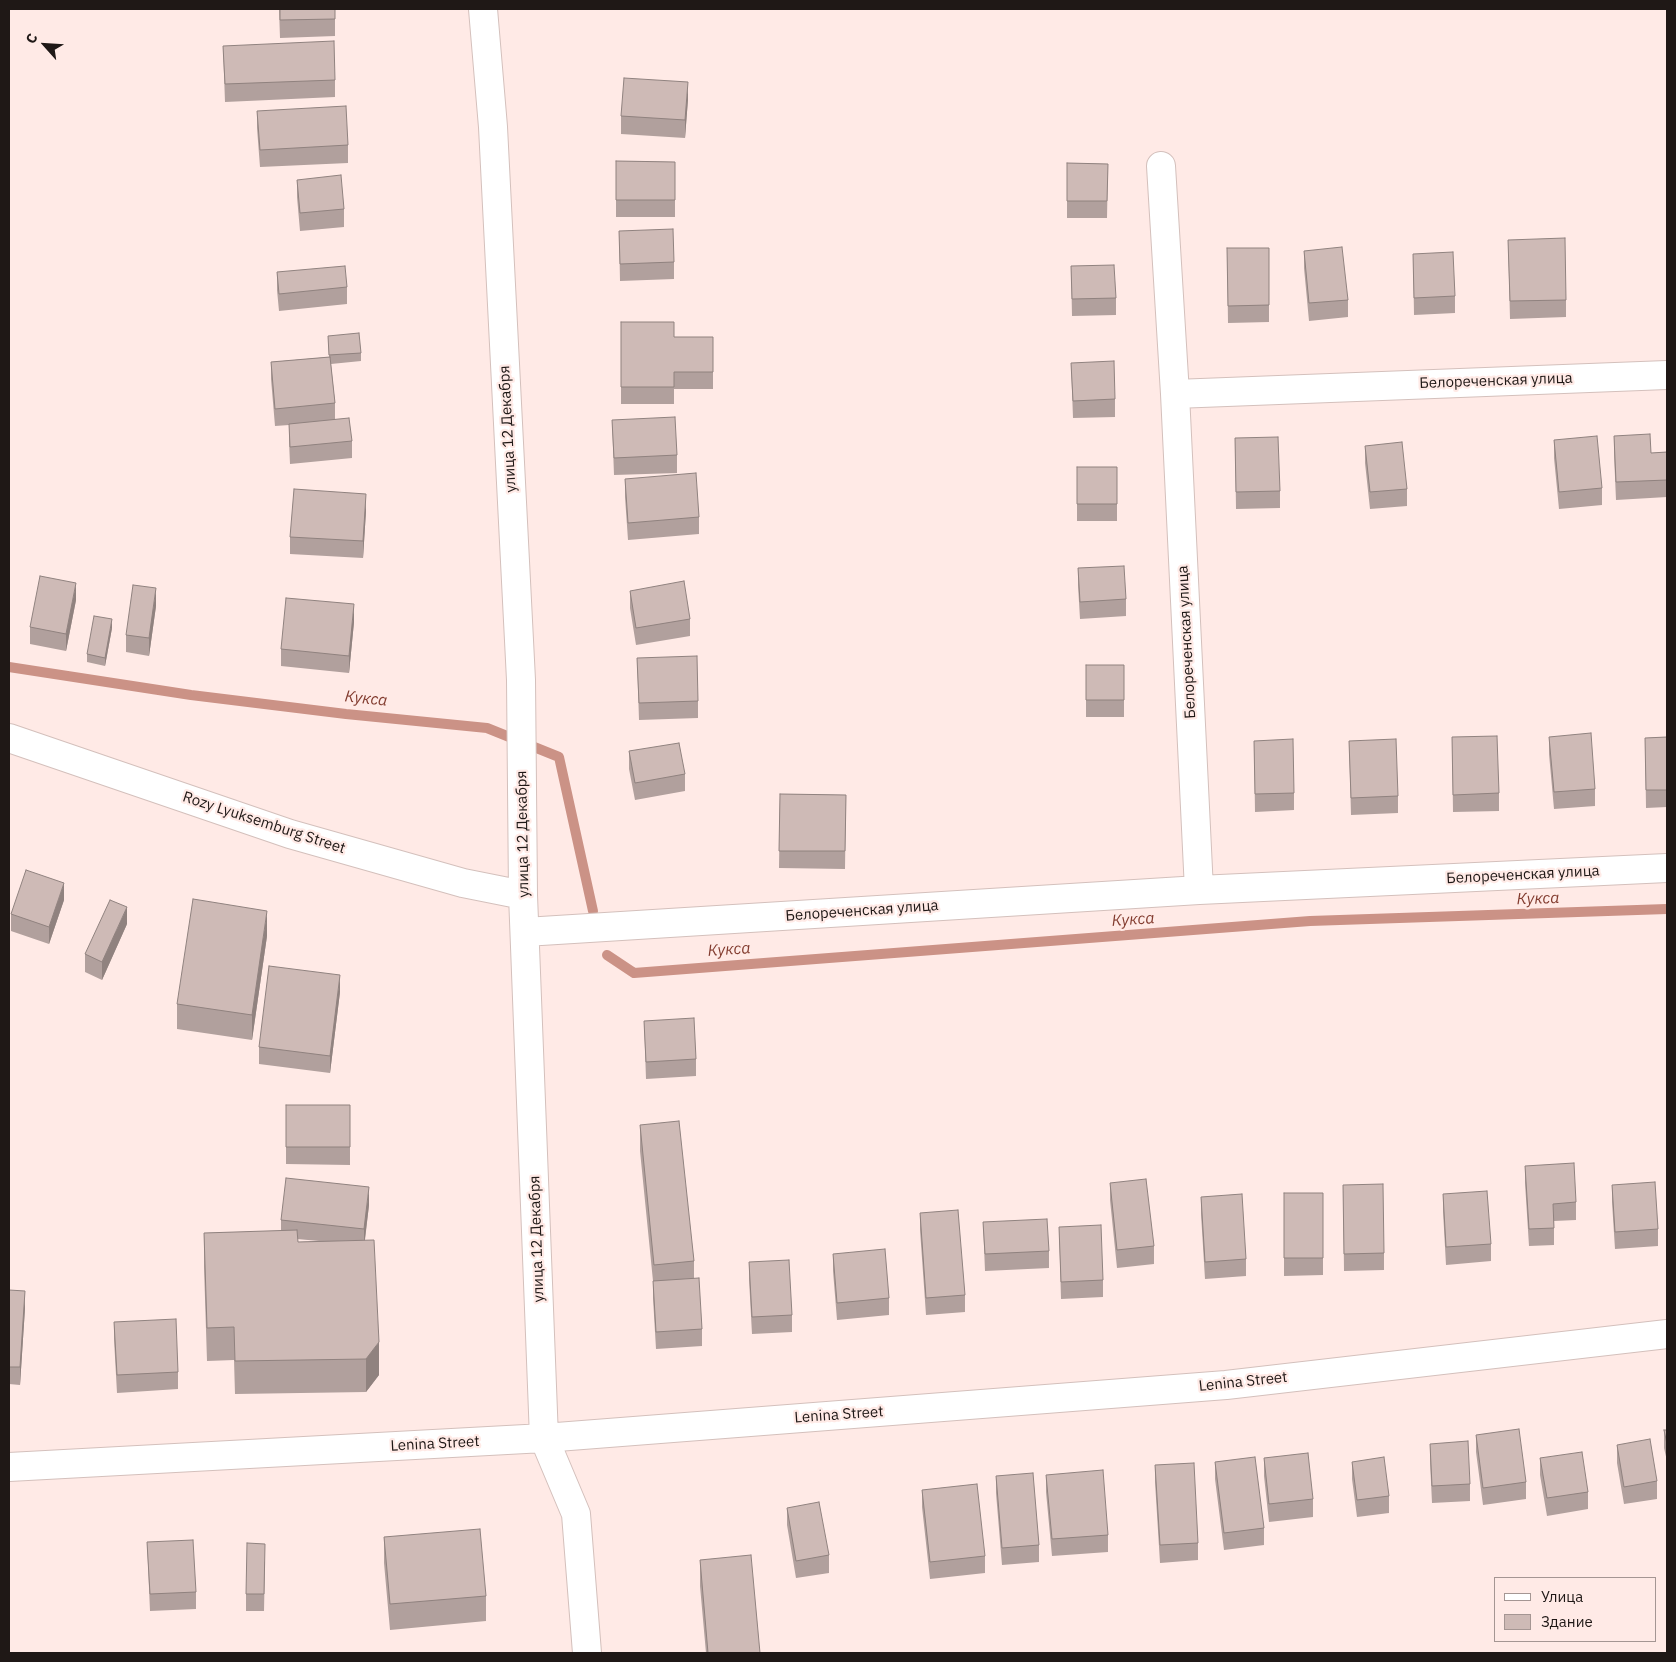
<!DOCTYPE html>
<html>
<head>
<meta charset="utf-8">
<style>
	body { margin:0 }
	#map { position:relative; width:1676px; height:1662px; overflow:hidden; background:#ffeae6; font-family:"IBM Plex Sans",sans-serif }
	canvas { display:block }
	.frame { position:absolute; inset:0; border:10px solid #1f1816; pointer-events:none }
	.legend { position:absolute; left:1494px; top:1577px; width:162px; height:65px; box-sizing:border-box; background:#ffeae6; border:1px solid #a59693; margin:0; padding:6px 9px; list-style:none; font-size:15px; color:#1f1816 }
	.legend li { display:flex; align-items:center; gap:10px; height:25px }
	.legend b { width:25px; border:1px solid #a59693 }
	.north { position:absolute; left:20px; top:20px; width:50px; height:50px; -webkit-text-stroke:4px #ffeae6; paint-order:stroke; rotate:296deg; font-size:14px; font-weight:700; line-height:20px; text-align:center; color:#1f1816 }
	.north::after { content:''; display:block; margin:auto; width:18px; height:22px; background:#1f1816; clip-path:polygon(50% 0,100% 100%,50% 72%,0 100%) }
</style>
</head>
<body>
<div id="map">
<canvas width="1676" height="1662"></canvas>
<div class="frame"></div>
<ul class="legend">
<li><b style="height:6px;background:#fff"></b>Улица</li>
<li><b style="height:14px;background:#cebab6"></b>Здание</li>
</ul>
<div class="north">С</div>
</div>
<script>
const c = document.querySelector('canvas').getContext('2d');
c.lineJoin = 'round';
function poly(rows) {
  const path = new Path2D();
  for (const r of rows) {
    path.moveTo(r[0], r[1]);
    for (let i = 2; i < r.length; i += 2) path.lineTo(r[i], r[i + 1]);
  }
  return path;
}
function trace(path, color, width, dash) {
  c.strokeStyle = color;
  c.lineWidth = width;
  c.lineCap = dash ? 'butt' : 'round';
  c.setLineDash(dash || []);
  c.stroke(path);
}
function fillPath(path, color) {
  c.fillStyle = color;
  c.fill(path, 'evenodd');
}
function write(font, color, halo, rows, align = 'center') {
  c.font = font + ' "IBM Plex Sans",sans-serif';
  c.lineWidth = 4.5;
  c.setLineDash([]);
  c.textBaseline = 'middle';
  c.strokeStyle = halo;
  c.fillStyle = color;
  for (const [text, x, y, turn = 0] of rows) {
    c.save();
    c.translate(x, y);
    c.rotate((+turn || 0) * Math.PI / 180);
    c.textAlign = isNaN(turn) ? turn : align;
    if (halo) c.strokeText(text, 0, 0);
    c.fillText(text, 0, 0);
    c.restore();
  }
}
trace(poly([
	[9,667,191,695,346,714,487,728,559,757,593,911],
	[607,955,634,973,1310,921,1667,909]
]), '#cb9286', 10);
const minor = poly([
	[483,9,493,127,521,680,523,895,544,1438,576,1514,587,1653],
	[1161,166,1175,394,1199,890],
	[1175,394,1667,375],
	[9,738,290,834,463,883,523,895],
	[525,932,1199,890,1667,868],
	[9,1467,544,1438,1226,1385,1667,1334]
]);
trace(minor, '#d4c0bc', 30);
trace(minor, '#fff', 28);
fillPath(poly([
	[279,9,335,9,335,36,280,38],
	[223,46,335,80,335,97,225,102],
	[688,99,685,138,621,134,621,116],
	[257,111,348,145,348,163,260,167,257,128],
	[616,161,675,162,675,217,616,217],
	[1067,163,1108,164,1107,218,1067,218],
	[297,180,344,209,344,227,300,231,297,197],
	[619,231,674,262,674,279,620,281],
	[1508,240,1566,300,1566,317,1510,319],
	[1227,248,1269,248,1269,322,1228,323],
	[1304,251,1348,300,1348,317,1309,321,1304,268],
	[1413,254,1455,296,1455,313,1414,315],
	[1071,266,1116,298,1116,315,1072,316],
	[277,272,347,287,347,304,279,311,277,290],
	[621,322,674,337,713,337,713,389,674,389,674,404,621,404],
	[328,336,361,353,361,361,331,364,335,403,335,419,352,441,352,458,290,464,289,441,289,425,275,426,271,379,271,362,329,357],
	[1071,363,1115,399,1115,417,1073,418],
	[612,420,677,455,677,473,614,475],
	[1614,436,1651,453,1667,452,1667,497,1616,500,1614,454],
	[1235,438,1280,491,1280,508,1236,509],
	[1554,440,1602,488,1602,505,1559,509,1554,458],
	[1365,446,1407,489,1407,506,1370,509,1365,463],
	[1077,467,1117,467,1117,521,1077,521],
	[625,479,699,517,699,534,628,540,625,497],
	[366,511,363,558,290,554,290,537],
	[1078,568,1126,599,1126,616,1080,619,1078,585],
	[630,591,690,619,690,636,636,645,630,608],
	[76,600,66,651,30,644,30,627],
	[156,606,149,656,126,652,126,635],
	[354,622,349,673,281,666,281,649],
	[112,628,105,666,87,662,87,654],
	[637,658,698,701,698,718,639,720],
	[1086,665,1124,665,1124,717,1086,717],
	[1452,737,1499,793,1499,811,1453,812],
	[1549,737,1595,789,1595,806,1554,809,1549,754],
	[1667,737,1667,807,1646,808,1645,738],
	[1254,741,1294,793,1294,810,1255,812],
	[1349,741,1398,796,1398,813,1351,815],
	[629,751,685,774,685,791,635,800,629,769],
	[780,794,846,795,845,869,779,868],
	[64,900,49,944,11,931,11,914],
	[127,924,102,980,85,972,85,954],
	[267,936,252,1040,177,1029,177,1004],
	[340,992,330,1073,259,1064,259,1047],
	[644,1021,696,1059,696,1076,646,1079],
	[286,1105,350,1105,350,1165,286,1164],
	[640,1125,694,1261,694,1278,702,1329,702,1346,656,1349,653,1298,653,1281,640,1151],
	[1525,1166,1576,1202,1576,1220,1554,1221,1554,1245,1529,1246,1525,1183],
	[1110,1183,1154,1246,1154,1264,1117,1268,1110,1200],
	[1343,1185,1384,1253,1384,1270,1344,1271],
	[1612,1185,1658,1229,1658,1246,1615,1249,1612,1202],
	[1284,1193,1323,1193,1323,1275,1284,1276],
	[1443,1194,1491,1244,1491,1261,1446,1265,1443,1211],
	[1201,1197,1246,1259,1246,1276,1205,1279,1201,1214],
	[369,1205,365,1240,379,1375,366,1392,235,1394,234,1360,207,1361,204,1267,204,1233,281,1231,281,1220],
	[297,1239,319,1241,298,1242],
	[920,1213,965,1295,965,1312,926,1315,920,1230],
	[983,1222,1049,1251,1049,1268,985,1271],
	[1059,1227,1103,1280,1103,1297,1061,1299],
	[833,1254,889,1298,889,1315,837,1320,833,1271],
	[749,1262,792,1315,792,1332,752,1334,749,1279],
	[9,1290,25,1308,20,1385,9,1384],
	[114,1322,178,1372,178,1389,117,1393,114,1339],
	[1664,1430,1667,1430,1667,1461,1664,1448],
	[1476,1435,1526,1482,1526,1499,1483,1505,1476,1452],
	[1430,1444,1470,1484,1470,1501,1432,1503,1430,1461],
	[1617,1445,1657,1481,1657,1499,1624,1504,1617,1463],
	[1264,1458,1313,1499,1313,1517,1269,1522,1264,1476],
	[1540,1458,1588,1492,1588,1509,1547,1516,1540,1475],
	[1215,1462,1264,1528,1264,1545,1224,1550,1215,1479],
	[1352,1462,1389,1496,1389,1513,1357,1517,1352,1479],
	[1155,1465,1198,1543,1198,1560,1160,1563,1155,1482],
	[1046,1475,1108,1535,1108,1552,1052,1556,1046,1492],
	[996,1476,1039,1545,1039,1562,1002,1565,996,1493],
	[922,1490,985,1556,985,1573,930,1579,922,1507],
	[787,1508,829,1555,829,1573,796,1578,787,1525],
	[384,1537,486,1596,486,1621,390,1630,384,1563],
	[147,1542,196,1592,196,1609,150,1611],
	[700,1560,760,1653,706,1653,700,1586],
	[265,1561,264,1611,246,1611,246,1594]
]), '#b1a09d');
fillPath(poly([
	[688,82,688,99,685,138,685,120],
	[366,494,366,511,363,558,363,541],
	[76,583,76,600,66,651,66,634],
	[156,588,156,606,149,656,149,638],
	[354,604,354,622,349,673,349,656],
	[112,619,112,628,105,666,105,658],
	[64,883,64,900,49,944,49,927],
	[127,907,127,924,102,980,102,962],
	[267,911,267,936,252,1040,252,1015],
	[340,975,340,992,330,1073,330,1056],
	[369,1187,369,1205,364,1246,364,1229],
	[25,1291,25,1308,20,1385,20,1367],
	[379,1342,379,1375,366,1392,366,1359]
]), '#90827f');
const building = poly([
	[280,9,335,9,335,19,280,20,280,9],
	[334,41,335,80,225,84,223,46,334,41],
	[624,78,688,82,685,120,621,116,624,78],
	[346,106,348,145,260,150,257,111,346,106],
	[616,161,675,162,675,200,616,200,616,161],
	[1067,163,1108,164,1107,201,1067,201,1067,163],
	[341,175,344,209,300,213,297,180,341,175],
	[673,229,674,262,620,264,619,231,673,229],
	[1565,238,1566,300,1510,301,1508,240,1565,238],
	[1342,247,1348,300,1309,303,1304,251,1342,247],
	[1227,248,1269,248,1269,305,1228,306,1227,248],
	[1453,252,1455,296,1414,298,1413,254,1453,252],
	[1114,265,1116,298,1072,299,1071,266,1114,265],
	[345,266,347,287,279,294,277,272,345,266],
	[621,322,674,322,674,337,713,337,713,372,674,372,674,387,621,387,621,322],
	[359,333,361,353,329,355,328,336,359,333],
	[330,357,335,403,275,409,271,362,330,357],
	[1114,361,1115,399,1073,401,1071,363,1114,361],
	[675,417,677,455,614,458,612,420,675,417],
	[349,418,352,441,290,447,289,424,349,418],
	[1650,434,1651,453,1667,452,1667,480,1616,482,1614,436,1650,434],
	[1597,436,1602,488,1559,492,1554,440,1597,436],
	[1278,437,1280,491,1236,492,1235,438,1278,437],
	[1402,442,1407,489,1370,492,1365,446,1402,442],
	[1077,467,1117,467,1117,504,1077,504,1077,467],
	[696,473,699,517,628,523,625,479,696,473],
	[294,489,366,494,363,541,290,537,294,489],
	[1124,566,1126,599,1080,602,1078,568,1124,566],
	[40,576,76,583,66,634,30,627,40,576],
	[684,581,690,619,636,628,630,591,684,581],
	[133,585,156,588,149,638,126,635,133,585],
	[286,598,354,604,349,656,281,649,286,598],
	[94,616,112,619,105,658,87,654,94,616],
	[697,656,698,701,639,703,637,658,697,656],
	[1086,665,1124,665,1124,700,1086,700,1086,665],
	[1591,733,1595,789,1554,792,1549,737,1591,733],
	[1497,736,1499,793,1453,795,1452,737,1497,736],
	[1667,737,1667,790,1646,790,1645,738,1667,737],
	[1293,739,1294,793,1255,794,1254,741,1293,739],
	[1396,739,1398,796,1351,798,1349,741,1396,739],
	[679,743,685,774,635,783,629,751,679,743],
	[780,794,846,795,845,851,779,851,780,794],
	[26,870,64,883,49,927,11,914,26,870],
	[193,899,267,911,252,1015,177,1004,193,899],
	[110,900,127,907,102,962,85,954,110,900],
	[269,966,340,975,330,1056,259,1047,269,966],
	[694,1018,696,1059,646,1062,644,1021,694,1018],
	[286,1105,350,1105,350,1147,286,1147,286,1105],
	[679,1121,694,1261,654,1265,640,1125,679,1121],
	[1574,1163,1576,1202,1553,1204,1554,1228,1529,1229,1525,1166,1574,1163],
	[286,1178,369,1187,364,1229,281,1220,286,1178],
	[1146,1179,1154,1246,1117,1250,1110,1183,1146,1179],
	[1655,1182,1658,1229,1615,1232,1612,1185,1655,1182],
	[1383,1184,1384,1253,1344,1254,1343,1185,1383,1184],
	[1487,1191,1491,1244,1446,1247,1443,1194,1487,1191],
	[1284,1193,1323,1193,1323,1258,1284,1258,1284,1193],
	[1242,1194,1246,1259,1205,1262,1201,1197,1242,1194],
	[958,1210,965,1295,926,1298,920,1213,958,1210],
	[1047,1219,1049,1251,985,1254,983,1222,1047,1219],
	[1101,1225,1103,1280,1061,1282,1059,1227,1101,1225],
	[297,1230,298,1242,374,1240,379,1342,366,1359,235,1361,234,1327,207,1328,204,1233,297,1230],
	[885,1249,889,1298,837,1303,833,1254,885,1249],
	[789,1260,792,1315,752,1317,749,1262,789,1260],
	[699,1278,702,1329,656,1332,653,1281,699,1278],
	[9,1290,25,1291,20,1367,9,1367,9,1290],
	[176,1319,178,1372,117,1375,114,1322,176,1319],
	[1519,1429,1526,1482,1483,1488,1476,1435,1519,1429],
	[1664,1430,1667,1430,1667,1444,1664,1430],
	[1650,1439,1657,1481,1624,1487,1617,1445,1650,1439],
	[1468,1441,1470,1484,1432,1486,1430,1444,1468,1441],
	[1582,1452,1588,1492,1547,1498,1540,1458,1582,1452],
	[1308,1453,1313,1499,1269,1504,1264,1458,1308,1453],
	[1255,1457,1264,1528,1224,1533,1215,1462,1255,1457],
	[1384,1457,1389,1496,1357,1500,1352,1462,1384,1457],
	[1194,1463,1198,1543,1160,1545,1155,1465,1194,1463],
	[1103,1470,1108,1535,1052,1539,1046,1475,1103,1470],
	[1033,1473,1039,1545,1002,1548,996,1476,1033,1473],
	[977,1484,985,1556,930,1562,922,1490,977,1484],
	[819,1502,829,1555,796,1561,787,1508,819,1502],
	[480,1529,486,1596,390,1604,384,1537,480,1529],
	[193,1540,196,1592,150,1594,147,1542,193,1540],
	[247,1543,265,1544,264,1594,246,1594,247,1543],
	[751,1555,760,1653,708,1653,700,1560,751,1555]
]);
fillPath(building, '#cebab6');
trace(building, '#90827f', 1);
write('15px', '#1f1816', '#ffeae6', [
	["Белореченская улица",1496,381,-2],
	["улица 12 Декабря",508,429,-93],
	["Белореченская улица",1187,642,-93],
	["Rozy Lyuksemburg Street",264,823,18],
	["улица 12 Декабря",523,834,-91],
	["Белореченская улица",1523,875,-3],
	["Белореченская улица",862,911,-4],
	["улица 12 Декабря",537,1239,-92],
	["Lenina Street",1243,1382,-6],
	["Lenina Street",839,1415,-4],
	["Lenina Street",435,1444,-3]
]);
write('italic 16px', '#823b2e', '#ffeae6', [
	["Кукса",366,699,6],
	["Кукса",1538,899,-2],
	["Кукса",1133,920,-4],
	["Кукса",729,950,-4]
]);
</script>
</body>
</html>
